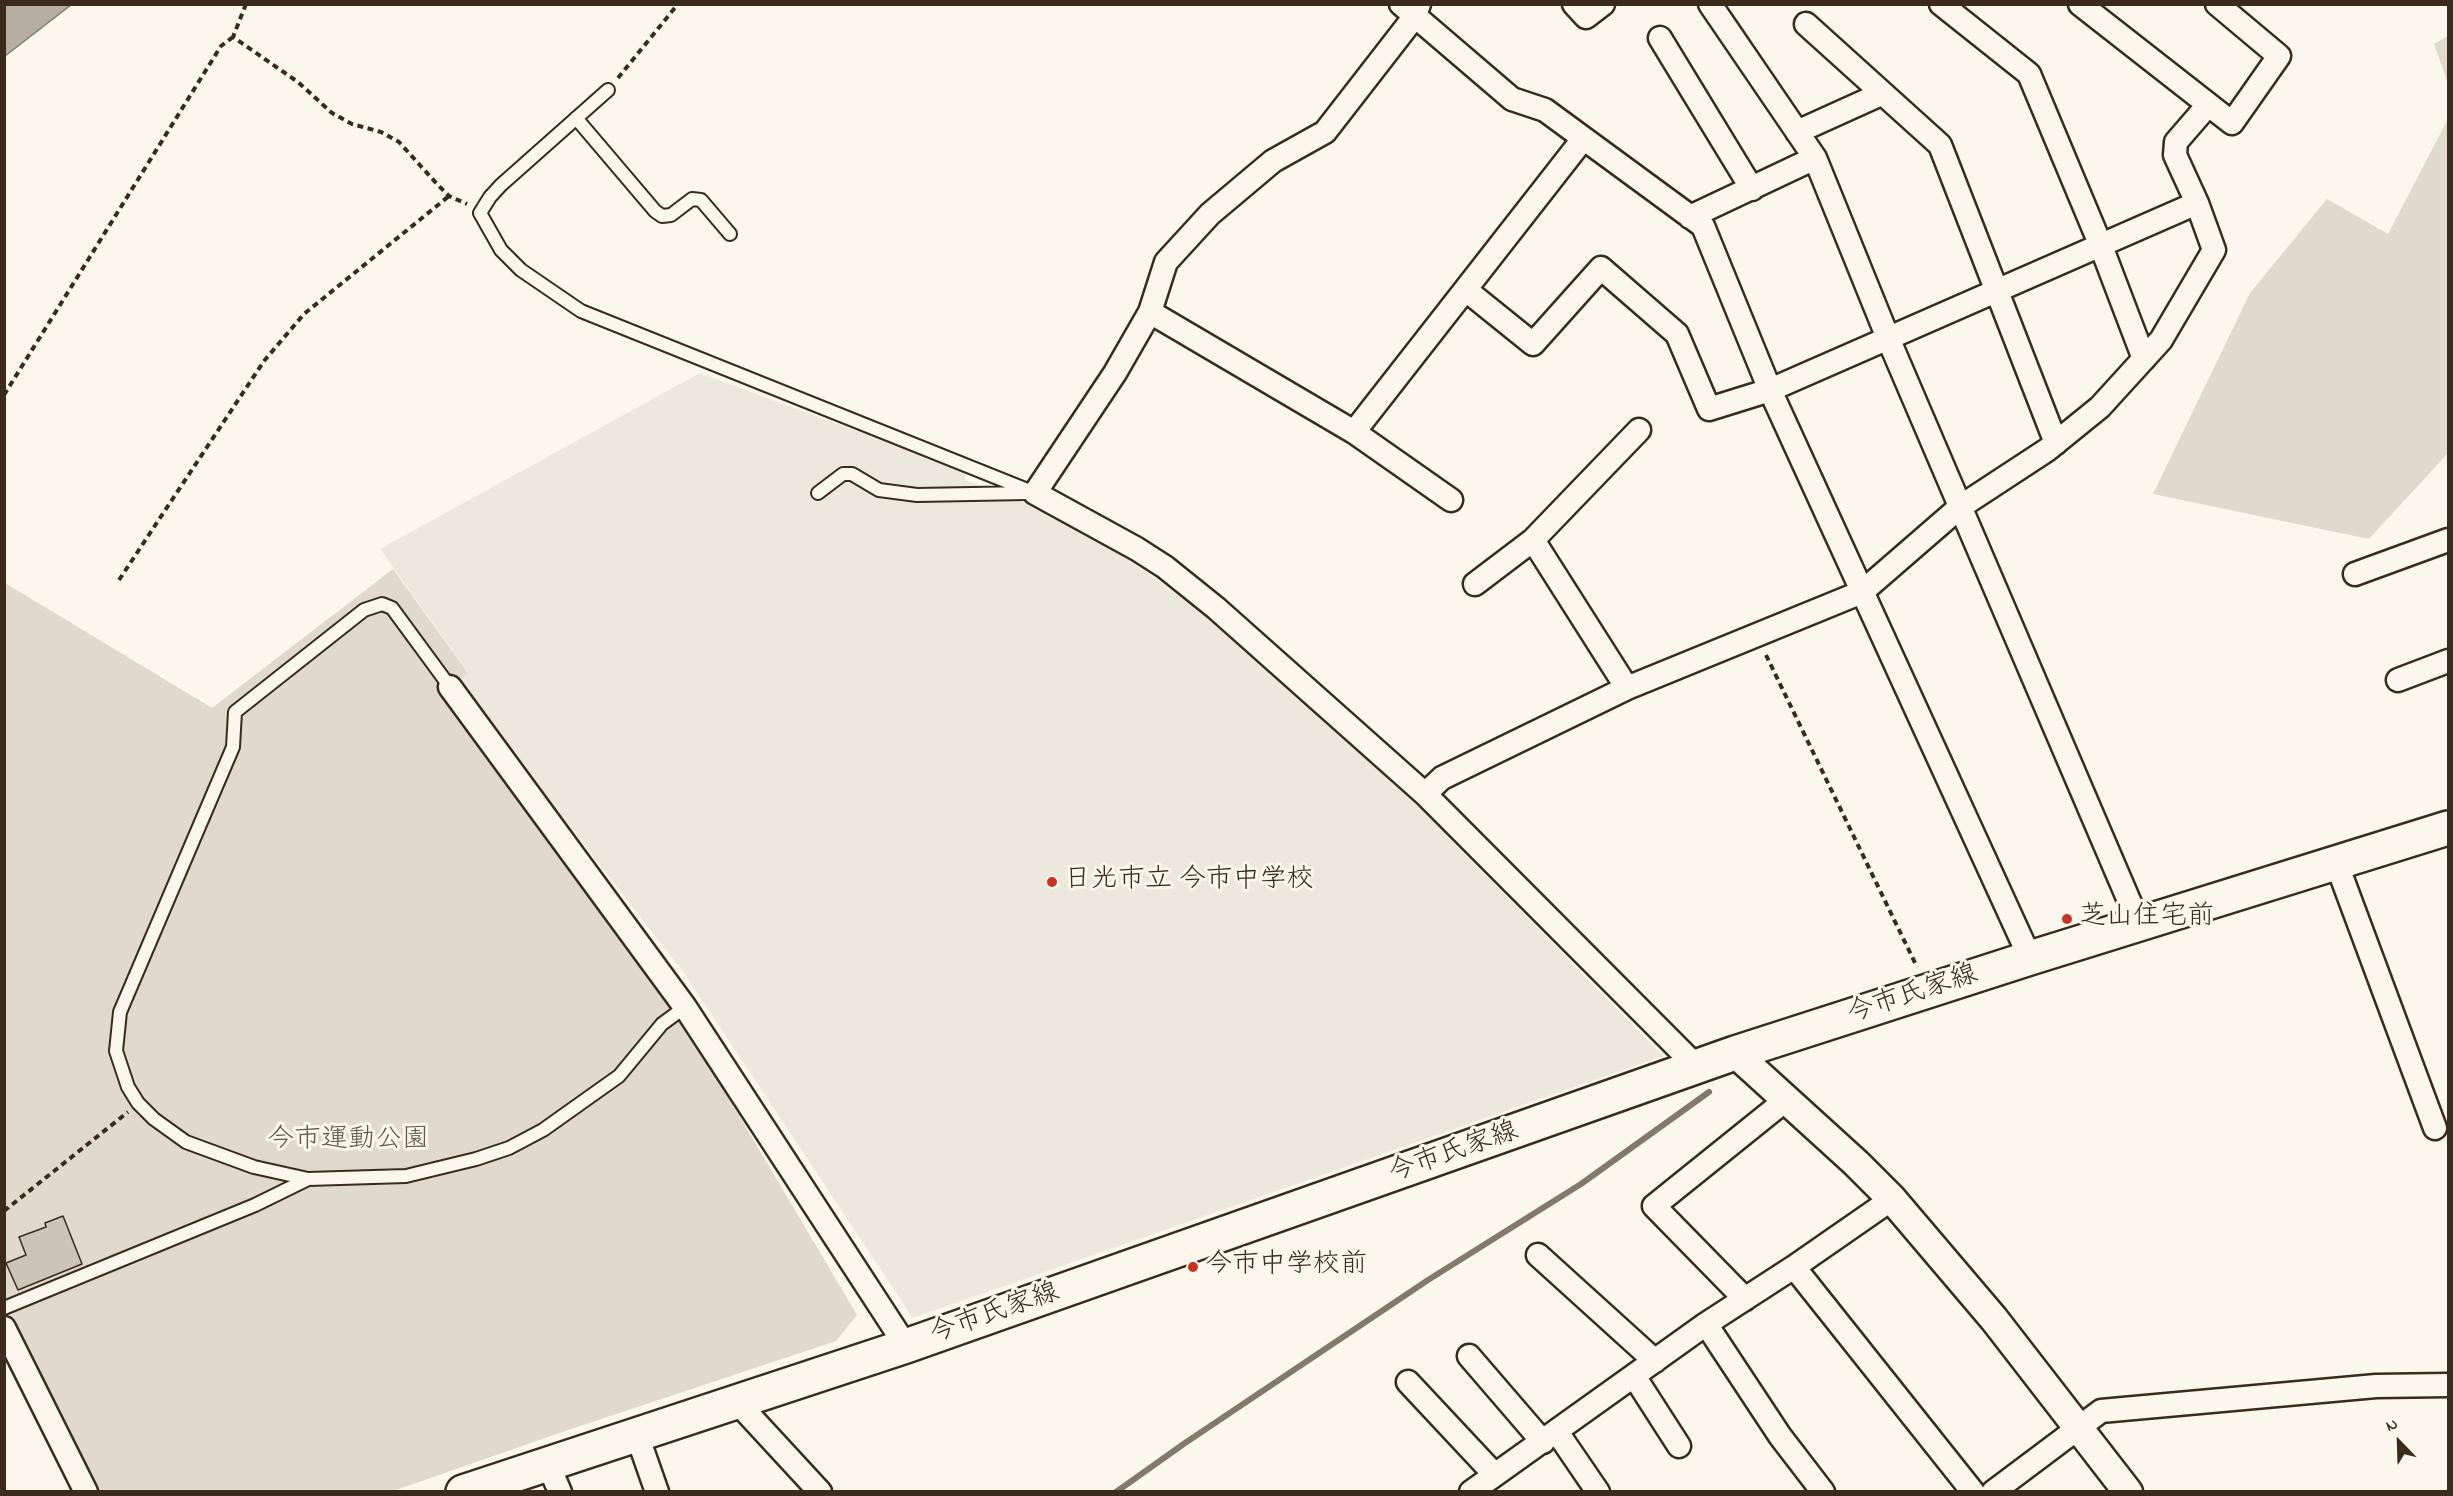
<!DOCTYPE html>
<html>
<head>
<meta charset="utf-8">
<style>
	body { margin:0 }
	#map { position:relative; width:2453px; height:1496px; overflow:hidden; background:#fbf7ec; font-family:"Indie Flower",sans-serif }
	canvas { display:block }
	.frame { position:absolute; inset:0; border:6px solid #3b2a1e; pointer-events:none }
	.north { position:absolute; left:2369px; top:1412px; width:60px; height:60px; -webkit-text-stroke:4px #fbf7ec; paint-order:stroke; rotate:337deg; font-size:16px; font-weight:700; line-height:24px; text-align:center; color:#3b2a1e }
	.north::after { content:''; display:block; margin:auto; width:21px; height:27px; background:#3b2a1e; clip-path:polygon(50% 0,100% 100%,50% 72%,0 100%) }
</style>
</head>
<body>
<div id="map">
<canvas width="2453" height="1496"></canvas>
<div class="frame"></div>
<div class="north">N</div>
</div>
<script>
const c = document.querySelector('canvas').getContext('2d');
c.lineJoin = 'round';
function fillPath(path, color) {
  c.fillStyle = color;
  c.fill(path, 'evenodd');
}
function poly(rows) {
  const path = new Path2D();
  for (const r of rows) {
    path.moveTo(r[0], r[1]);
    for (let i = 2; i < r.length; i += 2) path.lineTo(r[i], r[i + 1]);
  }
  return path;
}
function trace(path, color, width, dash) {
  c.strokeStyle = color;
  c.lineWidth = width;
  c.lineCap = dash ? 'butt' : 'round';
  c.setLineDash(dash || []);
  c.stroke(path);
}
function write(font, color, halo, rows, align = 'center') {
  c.font = font + ' "Indie Flower","Klee One",sans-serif';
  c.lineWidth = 6;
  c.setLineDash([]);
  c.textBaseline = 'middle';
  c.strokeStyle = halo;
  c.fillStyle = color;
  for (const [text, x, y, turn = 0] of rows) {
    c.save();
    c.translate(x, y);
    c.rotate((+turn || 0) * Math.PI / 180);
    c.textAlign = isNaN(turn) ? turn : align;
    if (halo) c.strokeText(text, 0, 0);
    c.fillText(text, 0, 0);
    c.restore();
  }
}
fillPath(poly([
	[700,373,965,471,965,480,1042,509,1125,557,1196,608,1402,790,1663,1056,913,1318,684,973,457,682,468,672,380,549]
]), '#ede8dd');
fillPath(poly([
	[2448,36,2448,83,2434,44],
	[2448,119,2448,453,2369,539,2153,494,2250,293,2327,199,2388,234],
	[393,569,468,673,457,682,626,940,695,1041,857,1315,836,1341,568,1430,393,1491,101,1492,5,1307,5,583,212,708]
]), '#dfd9ce');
const water = poly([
	[5,4,71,4,71,5,5,56,5,4]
]);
fillPath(water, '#b6aea2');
trace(water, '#85796d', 1.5);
trace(poly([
	[1116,1492,1185,1443,1428,1280,1581,1184,1709,1092]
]), '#85796d', 6);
const building = poly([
	[63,1216,82,1264,18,1290,6,1263,26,1255,19,1237,46,1227,45,1223,63,1216]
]);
fillPath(building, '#ccc4b9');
trace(building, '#3b2a1e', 1.5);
const service = poly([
	[608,90,501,185,490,197,480,213,501,250,521,270,581,311,1035,493],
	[576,118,655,211,662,216,671,215,692,199,701,200,730,234],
	[818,493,843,474,852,474,879,490,917,495,1027,493],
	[450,687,392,608,382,604,364,610,235,712,233,747,120,1012,116,1051,128,1087,138,1103,154,1119,186,1142,254,1167,308,1179,406,1176,476,1159,509,1148,543,1130,619,1076,662,1024,685,1007],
	[4,1308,255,1205,308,1179]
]);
const minor = poly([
	[1401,4,1512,99,1545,110,1703,226,1770,390,2030,958],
	[1419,4,1415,16,1325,132,1273,161,1210,214,1166,262,1150,312,1115,373,1035,493,1137,549,1165,567,1216,608,1425,794,1698,1068],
	[1574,4,1586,17,1603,4],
	[1710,4,1815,158,1888,338,2139,924],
	[1941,4,2029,74,2101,246,2144,359],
	[2080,4,2232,123,2279,56,2217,4],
	[1806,24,1940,145,2056,443],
	[1660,38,1752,189],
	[1797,132,1881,94],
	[1690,217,1815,158],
	[1466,290,1533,344,1601,268,1677,334,1709,409,1770,390,2197,203,2175,155,2176,142,2208,105],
	[1150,312,1354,432,1451,500],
	[1354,432,1583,139],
	[1533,540,1627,688],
	[2355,574,2448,540],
	[1475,584,1533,540,1639,430],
	[2398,680,2448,661],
	[450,687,685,1007,906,1346],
	[1425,794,1442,778,1627,688,1862,592,1960,507,2047,450,2100,407,2161,340,2214,250,2197,203],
	[2336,862,2435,1128],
	[1538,1255,1655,1361],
	[1794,1267,1973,1492],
	[1745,1299,1654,1206,1787,1099],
	[1706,1324,1780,1436,1823,1492],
	[4,1328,86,1492],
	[1469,1356,1543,1442],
	[1634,1376,1679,1446],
	[1408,1382,1495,1475],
	[737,1402,820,1492],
	[1557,1432,1598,1492],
	[637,1435,657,1492],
	[548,1464,560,1492],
	[1471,1492,1706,1324,1794,1267,1892,1199],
	[1993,1492,2101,1411,2376,1386,2448,1385]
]);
const tertiary = poly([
	[1735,1053,1856,1163,1892,1199,1994,1319,2128,1492]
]);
const primary = poly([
	[463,1492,906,1346,1735,1053,2030,958,2448,828]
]);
trace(service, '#3b2a1e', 16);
trace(minor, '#3b2a1e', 27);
trace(tertiary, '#3b2a1e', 33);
trace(primary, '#3b2a1e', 38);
trace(poly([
	[246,4,233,37,298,82,332,113,352,124,381,132,399,142,437,184,449,196,467,204],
	[618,78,678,4],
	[4,395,221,46,233,37],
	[119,580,264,361,304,314,449,196],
	[1766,655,1917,967],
	[4,1211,128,1112]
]), '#3b2a1e', 4, [6, 4.5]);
trace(service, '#fbf7ec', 12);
trace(minor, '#fbf7ec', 22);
trace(tertiary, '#fbf7ec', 28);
trace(primary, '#fbf7ec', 33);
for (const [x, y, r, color] of [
	[1052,882,6,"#c8321e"],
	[2067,919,6,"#c8321e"],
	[1193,1267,6,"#c8321e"]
]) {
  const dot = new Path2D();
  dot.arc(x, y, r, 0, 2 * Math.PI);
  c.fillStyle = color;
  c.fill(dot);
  trace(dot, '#fbf7ec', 2);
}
write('27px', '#3b2a1e', '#fbf7ec', [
	["日光市立 今市中学校",1064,882],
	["芝山住宅前",2079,919],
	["今市中学校前",1205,1267]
], 'left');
write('27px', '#3b2a1e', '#fbf7ec', [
	["今市氏家線",1913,996,-18],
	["今市氏家線",1454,1154,-19],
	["今市氏家線",995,1315,-19]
]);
write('27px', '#64564a', '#fbf7ec', [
	["今市運動公園",348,1142]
]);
</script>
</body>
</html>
